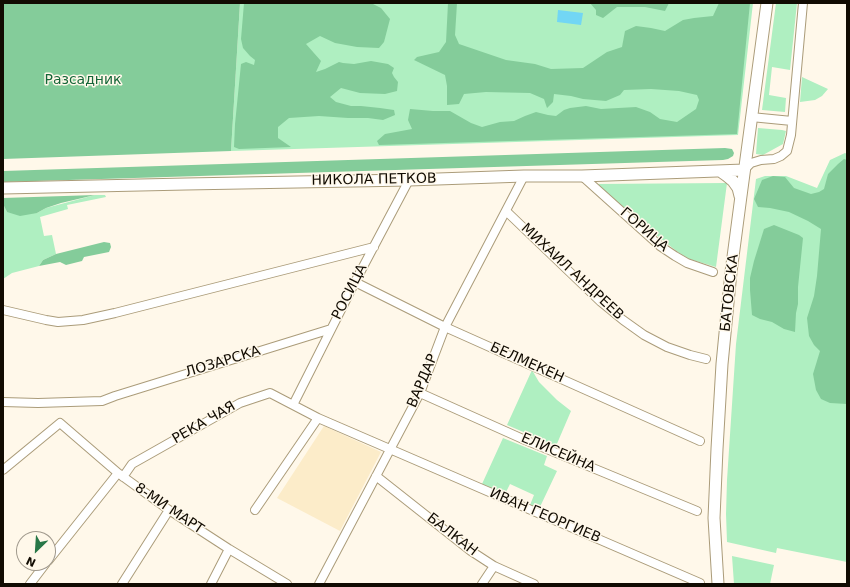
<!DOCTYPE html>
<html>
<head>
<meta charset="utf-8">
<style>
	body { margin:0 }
	#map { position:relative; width:850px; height:587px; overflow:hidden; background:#fff8ea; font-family:"DejaVu Sans",sans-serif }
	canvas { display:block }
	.frame { position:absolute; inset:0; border:4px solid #110b02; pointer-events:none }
	.north { position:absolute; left:16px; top:531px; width:40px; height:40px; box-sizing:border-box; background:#fff8ea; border:1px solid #a0998d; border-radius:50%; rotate:205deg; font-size:11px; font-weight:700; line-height:16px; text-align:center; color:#110b02 }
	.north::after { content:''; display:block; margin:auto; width:14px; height:18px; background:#287747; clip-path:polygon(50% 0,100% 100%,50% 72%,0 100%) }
</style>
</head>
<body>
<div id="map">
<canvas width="850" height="587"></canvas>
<div class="frame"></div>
<div class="north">N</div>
</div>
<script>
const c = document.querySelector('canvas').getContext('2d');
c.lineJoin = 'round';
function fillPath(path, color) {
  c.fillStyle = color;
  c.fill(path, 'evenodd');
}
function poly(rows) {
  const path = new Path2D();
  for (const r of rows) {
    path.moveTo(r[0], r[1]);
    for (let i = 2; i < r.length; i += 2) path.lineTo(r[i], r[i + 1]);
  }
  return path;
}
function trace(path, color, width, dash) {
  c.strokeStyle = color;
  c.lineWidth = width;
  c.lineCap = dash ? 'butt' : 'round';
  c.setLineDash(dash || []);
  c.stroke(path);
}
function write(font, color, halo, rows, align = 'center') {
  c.font = font + ' "DejaVu Sans",sans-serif';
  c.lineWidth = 3;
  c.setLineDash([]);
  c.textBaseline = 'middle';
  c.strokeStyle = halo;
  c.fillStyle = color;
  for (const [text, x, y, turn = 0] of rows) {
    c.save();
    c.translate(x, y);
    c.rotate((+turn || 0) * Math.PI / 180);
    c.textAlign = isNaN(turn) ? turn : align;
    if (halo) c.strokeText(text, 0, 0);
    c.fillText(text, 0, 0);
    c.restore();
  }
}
fillPath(poly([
	[324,426,381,452,340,531,277,498]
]), '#fcecc9');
fillPath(poly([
	[240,3,753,3,738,135,231,151],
	[776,3,797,3,790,70,772,67,769,95,786,98,785,112,762,110],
	[802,77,828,89,822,96,815,100,800,102],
	[758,128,782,130,786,131,783,144,763,155,756,154],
	[845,153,847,154,847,562,777,548,776,553,727,542,726,514,727,480,736,344,756,179,765,176,786,176,817,188,830,160],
	[727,183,716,267,689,259,679,253,642,224,595,184],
	[95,195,105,195,106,197,67,205,68,209,40,217,44,236,52,235,56,254,43,260,39,266,12,273,3,279,3,204,7,212,37,213,46,208],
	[532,370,539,382,557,400,571,411,556,446,507,425],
	[503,438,547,456,544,465,557,471,539,509,530,505,534,495,510,484,505,494,482,484],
	[732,556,774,565,770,584,734,584]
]), '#afefc1');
fillPath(poly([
	[3,3,240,3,231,151,3,159],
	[244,3,371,3,381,8,390,19,384,42,379,48,357,47,335,43,320,36,306,44,321,61,316,72,325,69,339,62,343,63,354,64,371,61,388,64,394,68,392,73,394,77,398,82,397,91,385,94,360,93,341,88,330,97,336,102,351,106,361,106,380,108,394,110,395,115,383,120,368,118,348,118,319,116,289,118,278,127,278,138,291,147,239,149,234,147,235,124,241,64,246,62,254,65,255,60,250,56,243,48,241,39],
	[448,3,457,3,455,35,459,44,506,60,535,64,551,69,583,68,607,52,622,47,625,31,636,26,651,28,665,31,683,20,694,18,713,16,719,3,750,3,737,134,379,145,377,141,385,134,412,129,408,120,410,109,433,111,450,111,471,123,482,127,500,122,514,121,525,116,536,112,548,115,556,116,564,110,570,108,586,106,601,109,636,107,650,112,660,119,677,122,696,109,699,100,697,95,679,91,651,89,624,90,620,95,606,101,583,99,571,96,554,94,553,102,547,108,544,99,530,93,486,92,464,94,459,104,447,105,447,86,445,75,414,60,417,57,439,52,446,42],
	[590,3,669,3,665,11,645,7,617,7,603,18,596,15,596,10],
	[725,148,732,149,734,153,733,156,728,159,723,160,3,182,3,171],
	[844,159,847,160,847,404,830,403,821,399,816,390,813,374,820,351,814,345,809,336,807,318,814,296,817,276,821,229,808,221,789,212,770,208,758,207,754,199,762,180,773,176,785,177,794,188,811,194,819,192,824,189,828,174,838,164],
	[95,195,61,203,46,208,37,213,20,216,7,212,3,204,3,198],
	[774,225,799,235,803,238,798,287,798,304,796,313,795,332,784,329,772,322,760,319,752,315,750,290,750,278,754,261,764,229],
	[104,242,110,243,111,247,109,252,84,257,82,261,66,265,60,262,39,266,43,260,56,254]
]), '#84cc9a');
fillPath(poly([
	[558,10,583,13,581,25,557,22]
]), '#72d6f4');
const street = poly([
	[751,117,792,121],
	[744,170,751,163,761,160,774,159,781,156,787,151,791,135,803,3],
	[582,176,660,246,675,256,687,263,713,272],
	[506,211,601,302,623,320,644,335,667,347,690,355,706,359],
	[355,282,445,327,700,441],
	[3,310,46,320,58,322,83,320,115,313,374,247],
	[420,393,525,440,697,511],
	[3,402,38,403,102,401,115,396,331,329],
	[293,405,355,282,409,180],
	[3,470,60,423,118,473,169,510,229,549,287,584],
	[376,476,471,551,494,566,534,584],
	[123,477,132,464,240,403,270,393,318,418,700,583],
	[255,510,318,418],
	[48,561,118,473],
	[30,584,46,563],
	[122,584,169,510],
	[211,584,229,549],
	[319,584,420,393,445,327,524,176],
	[482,584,494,566]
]);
const secondary = poly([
	[720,171,727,176,733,181,738,188,740,196],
	[3,188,186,184,409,180,524,176,582,176,744,170],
	[718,584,714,518,717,449,722,364,731,272,741,196,767,3]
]);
trace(street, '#ab9c7a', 10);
trace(secondary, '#ab9c7a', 13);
trace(street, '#fff', 8);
trace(secondary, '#fff', 11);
write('14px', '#156638', '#fff8ea', [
	["Разсадник",83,80]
]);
write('14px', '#110b02', '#fff8ea', [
	["НИКОЛА ПЕТКОВ",374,180,-1],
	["ГОРИЦА",644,230,41],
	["МИХАИЛ АНДРЕЕВ",572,272,43],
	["РОСИЦА",350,292,-63],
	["БАТОВСКА",730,293,-84],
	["ЛОЗАРСКА",223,362,-17],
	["БЕЛМЕКЕН",527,363,24],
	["ВАРДАР",423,381,-67],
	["РЕКА ЧАЯ",204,423,-30],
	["ЕЛИСЕЙНА",558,453,23],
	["8-МИ МАРТ",169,509,34],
	["ИВАН ГЕОРГИЕВ",545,516,23],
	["БАЛКАН",452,535,38]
]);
</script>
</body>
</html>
